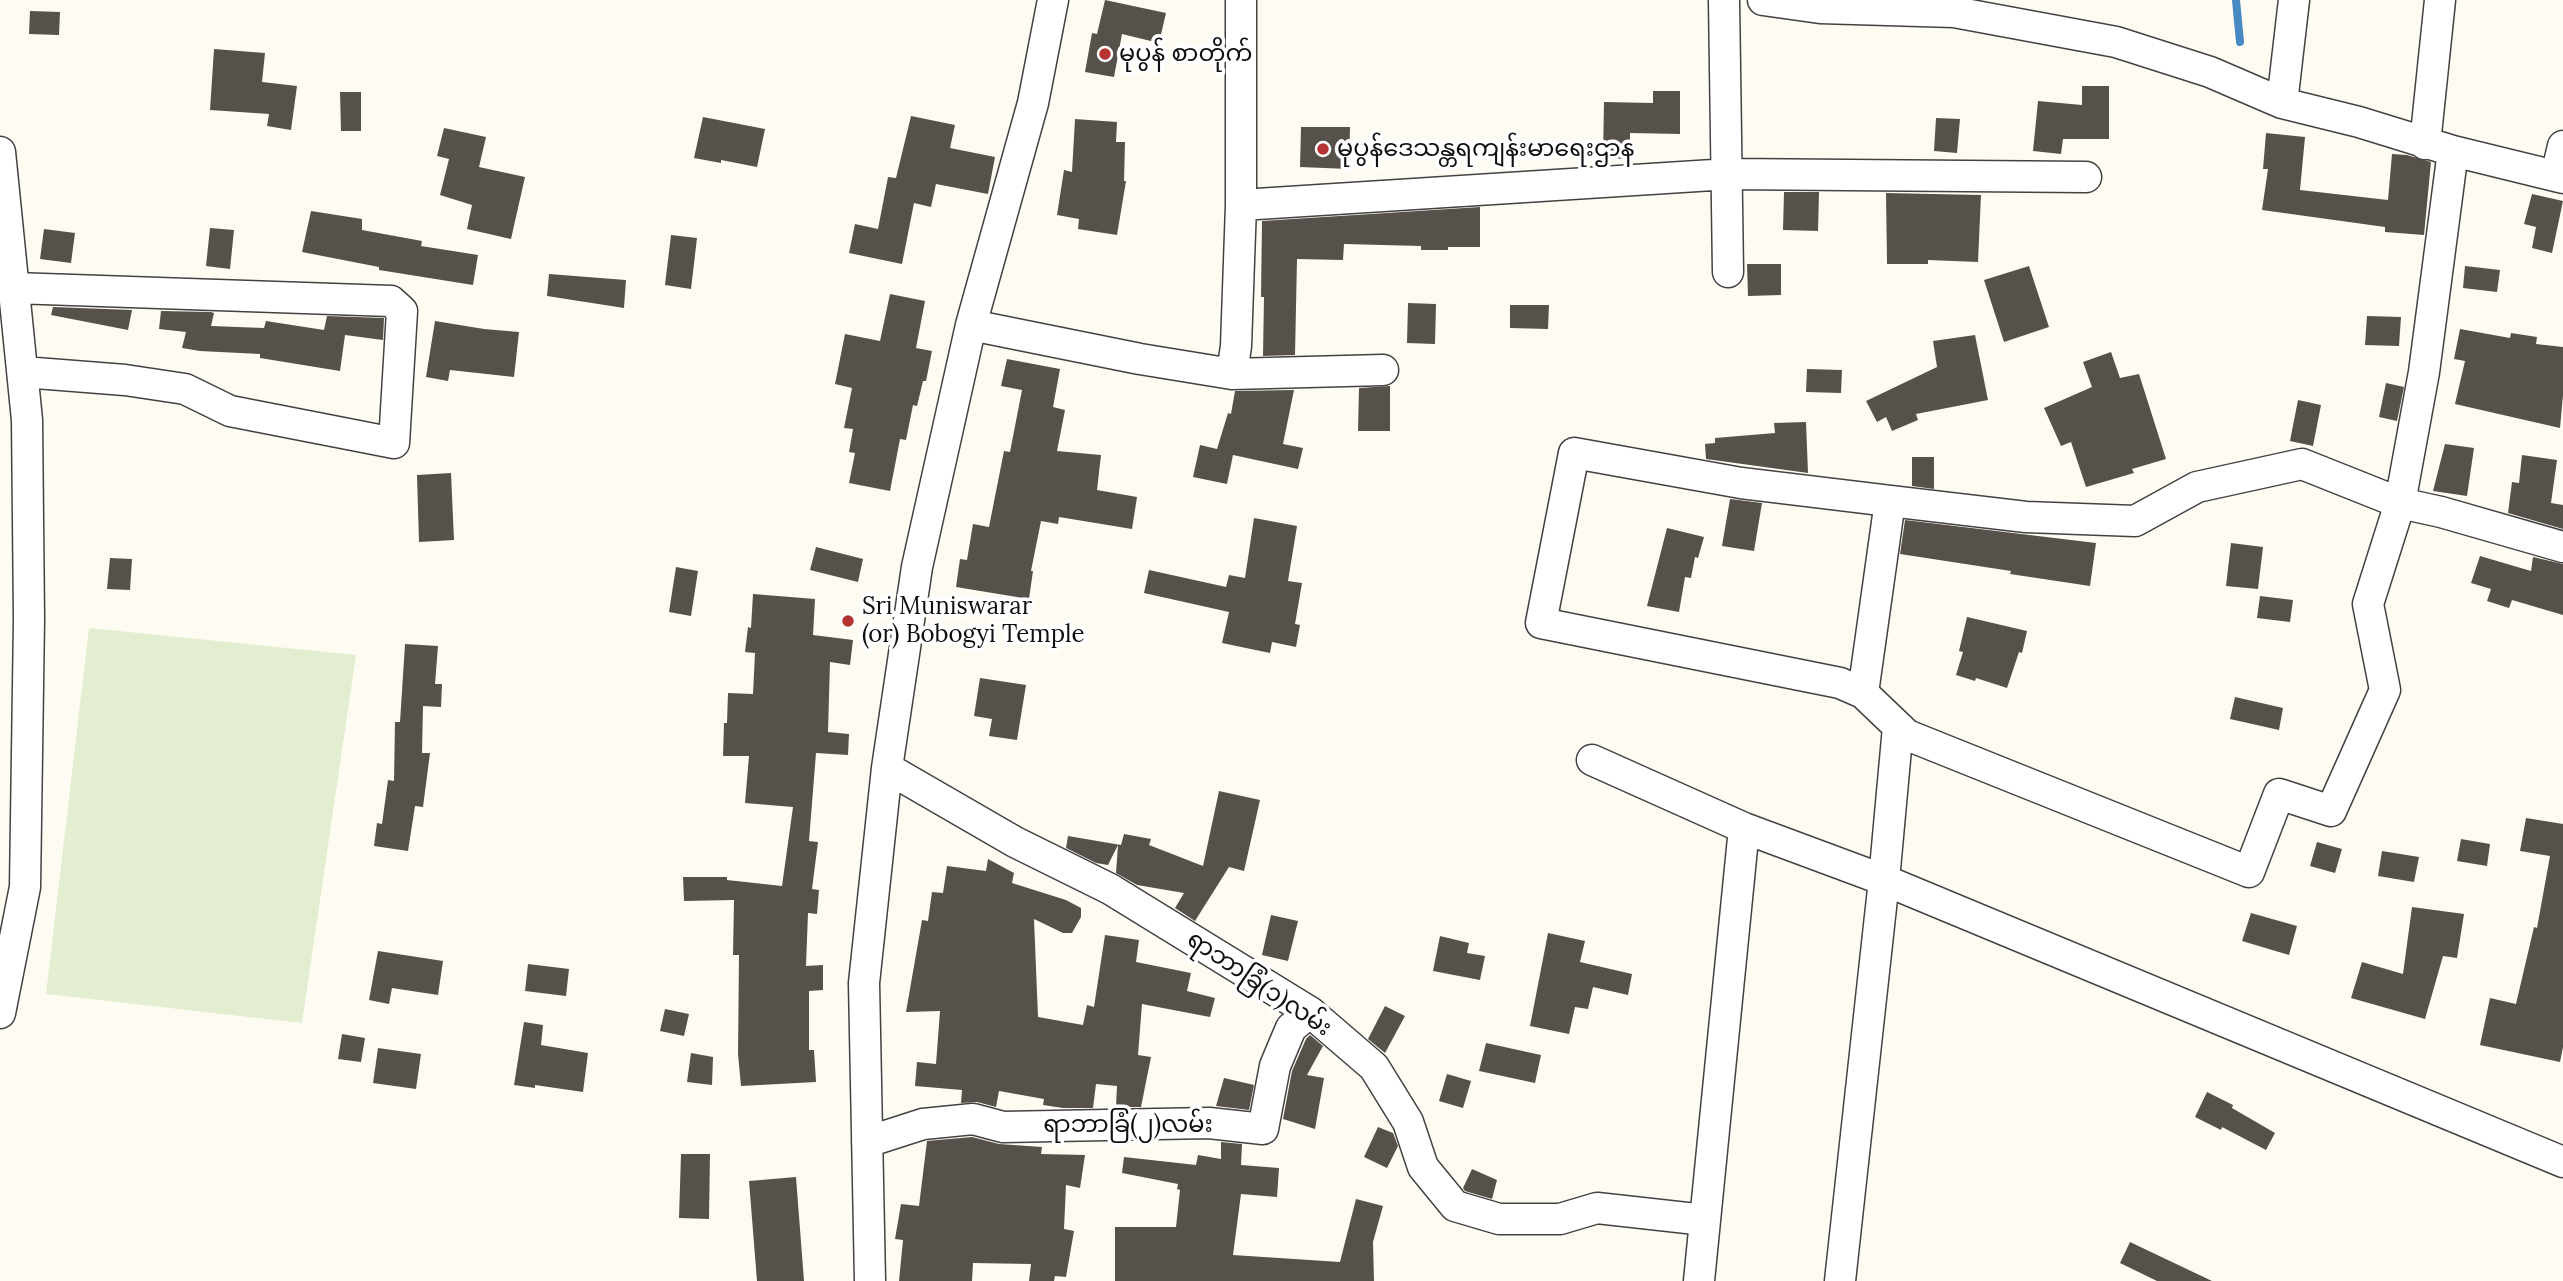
<!DOCTYPE html>
<html>
<head>
<meta charset="utf-8">
<style>
	body { margin:0 }
	canvas { display:block; background:#fefcf2 }
</style>
</head>
<body>
<canvas width="2563" height="1281"></canvas>
<script>
const c = document.querySelector('canvas').getContext('2d');
c.lineJoin = 'round';
function fillPath(path, color) {
  c.fillStyle = color;
  c.fill(path, 'evenodd');
}
function poly(rows) {
  const path = new Path2D();
  for (const r of rows) {
    path.moveTo(r[0], r[1]);
    for (let i = 2; i < r.length; i += 2) path.lineTo(r[i], r[i + 1]);
  }
  return path;
}
function trace(path, color, width, dash) {
  c.strokeStyle = color;
  c.lineWidth = width;
  c.lineCap = dash ? 'butt' : 'round';
  c.setLineDash(dash || []);
  c.stroke(path);
}
function write(font, color, halo, rows, align = 'center') {
  c.font = font + ' Lora,"Noto Sans Myanmar",serif';
  c.lineWidth = 7;
  c.setLineDash([]);
  c.textBaseline = 'middle';
  c.strokeStyle = halo;
  c.fillStyle = color;
  for (const [text, x, y, turn = 0] of rows) {
    c.save();
    c.translate(x, y);
    c.rotate((+turn || 0) * Math.PI / 180);
    c.textAlign = isNaN(turn) ? turn : align;
    if (halo) c.strokeText(text, 0, 0);
    c.fillText(text, 0, 0);
    c.restore();
  }
}
fillPath(poly([
	[89,628,356,655,302,1023,46,994]
]), '#e2eecf');
trace(poly([
	[2236,0,2240,42]
]), '#478ac3', 8);
fillPath(poly([
	[1105,0,1166,13,1159,43,1122,34,1114,77,1085,72,1092,33,1097,34],
	[30,11,60,12,59,35,29,34],
	[214,49,265,53,262,82,297,86,291,130,267,126,269,114,210,110],
	[2082,86,2109,86,2109,139,2063,139,2061,154,2033,151,2038,101,2082,105],
	[1653,91,1680,91,1680,134,1630,133,1630,159,1603,158,1604,102,1653,103],
	[340,92,361,92,361,131,341,131],
	[911,116,955,125,950,148,995,157,988,194,936,184,931,207,914,203,902,264,849,253,855,224,878,229,888,177,896,178],
	[703,117,765,129,757,167,721,160,721,163,694,158],
	[1936,118,1960,119,1957,153,1934,151],
	[1075,119,1117,122,1116,142,1125,142,1124,181,1126,181,1117,235,1078,229,1079,219,1057,215,1064,170,1072,172],
	[1301,127,1350,127,1349,169,1300,167],
	[444,128,486,137,479,167,525,177,511,239,467,229,472,205,440,195,449,159,437,156],
	[2266,133,2305,137,2300,190,2388,200,2392,154,2407,155,2431,162,2424,235,2385,232,2385,227,2262,210,2268,169,2263,169],
	[1784,192,1819,192,1818,231,1783,230],
	[1886,193,1981,195,1978,262,1928,260,1928,264,1887,264],
	[2532,194,2563,201,2552,253,2532,248,2536,227,2524,224],
	[1480,207,1480,247,1448,247,1448,250,1421,250,1421,246,1344,244,1343,260,1297,259,1295,355,1263,356,1264,297,1261,297,1262,221],
	[311,211,362,219,362,230,422,241,421,246,478,255,473,285,379,270,379,267,302,252],
	[210,228,234,230,230,269,206,266],
	[44,229,75,233,71,263,40,259],
	[671,235,697,238,691,289,665,285],
	[1747,264,1781,264,1781,295,1748,296],
	[2029,266,2049,327,2004,342,1984,280],
	[2465,266,2500,270,2497,292,2463,288],
	[549,274,626,280,624,308,547,296],
	[890,294,925,301,916,348,932,351,926,381,923,381,917,406,913,405,906,440,900,439,890,491,849,483,855,453,849,452,853,429,844,428,852,388,835,384,845,334,880,341],
	[1408,303,1436,304,1435,344,1407,343],
	[1510,305,1549,305,1548,329,1510,328],
	[53,307,132,310,128,330,51,315],
	[161,311,211,312,214,313,211,326,264,328,266,321,324,330,327,316,384,318,383,340,345,335,340,371,260,358,260,354,200,351,182,348,186,332,159,329],
	[2367,316,2401,317,2399,346,2365,345],
	[435,321,484,329,519,332,514,377,450,370,448,381,426,377],
	[2460,329,2510,338,2511,333,2537,337,2536,344,2563,347,2563,395,2560,428,2455,404,2465,361,2454,359],
	[1975,335,1988,400,1916,414,1918,420,1892,431,1886,417,1877,422,1866,401,1937,367,1933,341],
	[2111,352,2120,378,2139,374,2166,459,2132,469,2134,473,2086,487,2071,442,2061,446,2044,408,2092,387,2083,362],
	[1007,359,1060,369,1053,407,1065,410,1057,451,1101,455,1097,490,1137,497,1132,529,1059,517,1058,524,1041,521,1031,571,1033,571,1029,599,956,587,960,559,967,560,973,524,989,527,1004,451,1010,452,1022,390,1001,386],
	[1807,369,1842,370,1841,393,1806,392],
	[2386,383,2404,387,2397,421,2379,417],
	[1390,386,1390,431,1358,431,1359,388],
	[1294,390,1283,444,1303,448,1298,469,1233,455,1227,484,1193,477,1200,445,1217,449,1228,413,1231,414,1235,391],
	[2298,400,2321,405,2313,446,2290,441],
	[1806,422,1808,473,1706,459,1705,444,1715,443,1715,438,1775,433,1774,423],
	[2445,444,2474,448,2467,496,2433,491],
	[2522,455,2557,460,2551,503,2563,505,2563,529,2508,513,2512,482,2519,483],
	[1912,457,1934,457,1934,489,1912,486],
	[451,473,454,540,419,542,417,475],
	[1730,499,1762,503,1754,551,1722,546],
	[1254,518,1297,526,1288,581,1302,583,1295,624,1300,625,1296,647,1272,642,1270,653,1222,643,1229,612,1144,593,1149,570,1226,587,1229,575,1245,578],
	[1905,520,2096,543,2090,586,2010,574,2011,571,1900,554],
	[1667,528,1704,537,1698,558,1695,557,1691,578,1685,577,1679,612,1647,606],
	[2231,543,2263,547,2258,589,2226,586],
	[816,547,863,559,858,582,810,570],
	[2480,556,2531,571,2533,557,2563,564,2563,615,2512,600,2509,608,2487,601,2491,589,2471,583],
	[110,558,132,559,130,590,107,589],
	[676,567,698,571,691,616,669,612],
	[753,594,815,599,813,635,853,640,850,665,830,662,828,732,849,734,848,755,816,753,809,841,818,842,812,889,819,890,817,914,808,913,806,966,823,965,823,990,809,991,809,1050,814,1050,816,1082,741,1086,738,1054,739,955,733,955,734,900,684,901,683,877,727,877,727,880,782,886,793,807,745,803,749,756,723,756,724,723,727,723,728,693,753,694,755,653,745,652,748,627,751,628],
	[2260,596,2293,600,2290,622,2257,618],
	[1967,617,2027,631,2022,653,2019,652,2007,688,1976,678,1975,681,1956,675,1963,652,1959,651],
	[405,644,438,646,435,684,442,684,441,707,423,706,422,753,430,753,423,807,415,806,408,851,374,846,377,823,382,824,388,780,394,781,395,722,400,722],
	[980,678,1026,685,1017,740,989,736,992,719,974,716],
	[2235,697,2283,708,2279,730,2230,719],
	[1219,791,1260,800,1244,871,1229,867,1195,921,1175,908,1184,893,1137,885,1116,873,1118,845,1108,865,1096,863,1066,848,1068,836,1121,845,1124,834,1151,839,1149,845,1203,866],
	[2526,818,2563,824,2563,1047,2560,1062,2480,1045,2490,998,2516,1004,2534,927,2537,928,2550,856,2520,851],
	[2461,839,2490,844,2487,866,2457,861],
	[2317,842,2342,849,2335,873,2310,866],
	[2382,851,2419,857,2414,882,2378,876],
	[988,859,1014,873,1012,883,1066,900,1081,908,1081,917,1072,933,1063,933,1034,919,1038,1017,1083,1025,1087,1005,1094,1007,1105,935,1139,940,1136,962,1191,973,1187,991,1215,998,1210,1017,1142,1004,1138,1055,1151,1057,1141,1107,1116,1107,1117,1086,1096,1084,1093,1108,1063,1108,1043,1105,1044,1099,999,1091,996,1107,977,1102,961,1103,962,1090,915,1086,917,1062,936,1064,940,1011,906,1012,922,920,928,921,932,892,943,893,947,866,986,871],
	[2412,907,2464,914,2457,958,2443,956,2425,1019,2351,998,2362,962,2403,974],
	[2251,913,2297,926,2289,955,2242,941],
	[1271,915,1298,921,1288,961,1262,955],
	[1548,933,1585,941,1580,962,1632,974,1628,995,1593,987,1588,1009,1575,1007,1569,1034,1530,1026],
	[1440,936,1469,943,1467,953,1485,956,1480,980,1433,971],
	[378,951,443,961,438,995,392,988,389,1004,369,1000],
	[528,964,569,969,566,996,525,991],
	[1385,1006,1405,1016,1385,1053,1368,1039],
	[665,1009,689,1014,684,1036,660,1031],
	[524,1022,543,1025,541,1045,588,1053,583,1092,535,1085,535,1088,514,1085],
	[342,1034,365,1038,361,1062,338,1059],
	[1310,1035,1323,1046,1307,1075,1324,1078,1315,1129,1283,1119,1292,1071,1306,1039],
	[1486,1043,1541,1055,1535,1083,1479,1071],
	[378,1048,421,1054,416,1089,373,1083],
	[691,1053,713,1057,712,1085,687,1082],
	[1447,1074,1471,1081,1463,1108,1439,1101],
	[1224,1078,1254,1085,1249,1110,1216,1106],
	[2207,1092,2233,1105,2232,1108,2275,1133,2266,1150,2222,1127,2221,1130,2195,1117],
	[1378,1127,1393,1133,1398,1146,1387,1168,1364,1157],
	[972,1137,999,1144,1042,1147,1041,1154,1085,1155,1080,1188,1066,1185,1064,1229,1074,1231,1066,1277,1055,1276,1054,1281,1029,1281,1031,1264,973,1263,972,1281,899,1281,903,1240,895,1239,901,1204,919,1206,927,1141],
	[1221,1142,1242,1144,1241,1165,1279,1168,1277,1197,1241,1194,1233,1255,1340,1262,1356,1199,1383,1206,1373,1242,1374,1281,1115,1281,1115,1227,1176,1227,1180,1190,1177,1189,1178,1184,1122,1173,1124,1157,1196,1165,1198,1155,1221,1159],
	[681,1154,710,1154,709,1219,679,1218],
	[1472,1169,1497,1180,1492,1199,1465,1191,1463,1188],
	[796,1177,804,1281,757,1281,749,1181],
	[2130,1242,2212,1281,2157,1281,2120,1263]
]), '#57514c');
const minor = poly([
	[1241,0,1241,205,1729,174,2086,177],
	[1724,0,1728,272],
	[1763,0,1820,8,1954,12,2116,42,2210,72,2282,103,2359,122,2453,151,2563,178],
	[2282,103,2294,0],
	[2425,144,2440,0],
	[2453,151,2424,372,2400,503,2368,604,2385,690,2331,811,2279,794,2249,872,1907,735,1863,693,1840,683,1541,623,1574,453,1741,483,1890,501,2026,517,2135,521,2197,487,2302,464,2400,503,2441,512,2563,547],
	[0,152,27,420,29,619,25,887,0,1013],
	[2556,176,2563,146],
	[14,288,391,301,402,311,394,443,230,411,185,389,125,380,23,372],
	[971,325,1140,359,1232,374,1383,370],
	[1232,374,1236,346,1241,205],
	[1863,693,1890,501],
	[1592,760,1744,828,1884,880,2563,1162],
	[887,768,1015,842,1110,889,1310,1012,1374,1067,1408,1122,1423,1167,1455,1206,1499,1219,1560,1219,1597,1208,1705,1220],
	[867,1142,923,1124,973,1119,1003,1127,1209,1123,1263,1129,1275,1066,1291,1028,1310,1012],
	[870,1281,864,983,887,768,917,567,971,325,1033,103,1053,0],
	[1699,1281,1744,828],
	[1840,1281,1884,880,1898,727]
]);
trace(minor, '#424242', 33);
trace(minor, '#fff', 30);
for (const [x, y, r, color] of [
	[1105,54,7,"#b53331"],
	[1323,149,7,"#b53331"],
	[848,621,7,"#b53331"]
]) {
  const dot = new Path2D();
  dot.arc(x, y, r, 0, 2 * Math.PI);
  c.fillStyle = color;
  c.fill(dot);
  trace(dot, '#fff', 2.5);
}
write('24px', '#0f0f0f', '#fff', [
	["မုပွန် စာတိုက်",1119,54],
	["မုပွန်ဒေသန္တရကျန်းမာရေးဌာန",1337,149],
	["Sri Muniswarar",862,607],
	["(or) Bobogyi Temple",862,635]
], 'left');
write('24px', '#0f0f0f', '#fff', [
	["ရာဘာခြံ(၁)လမ်း",1259,984,34],
	["ရာဘာခြံ(၂)လမ်း",1128,1125]
]);
</script>
</body>
</html>
